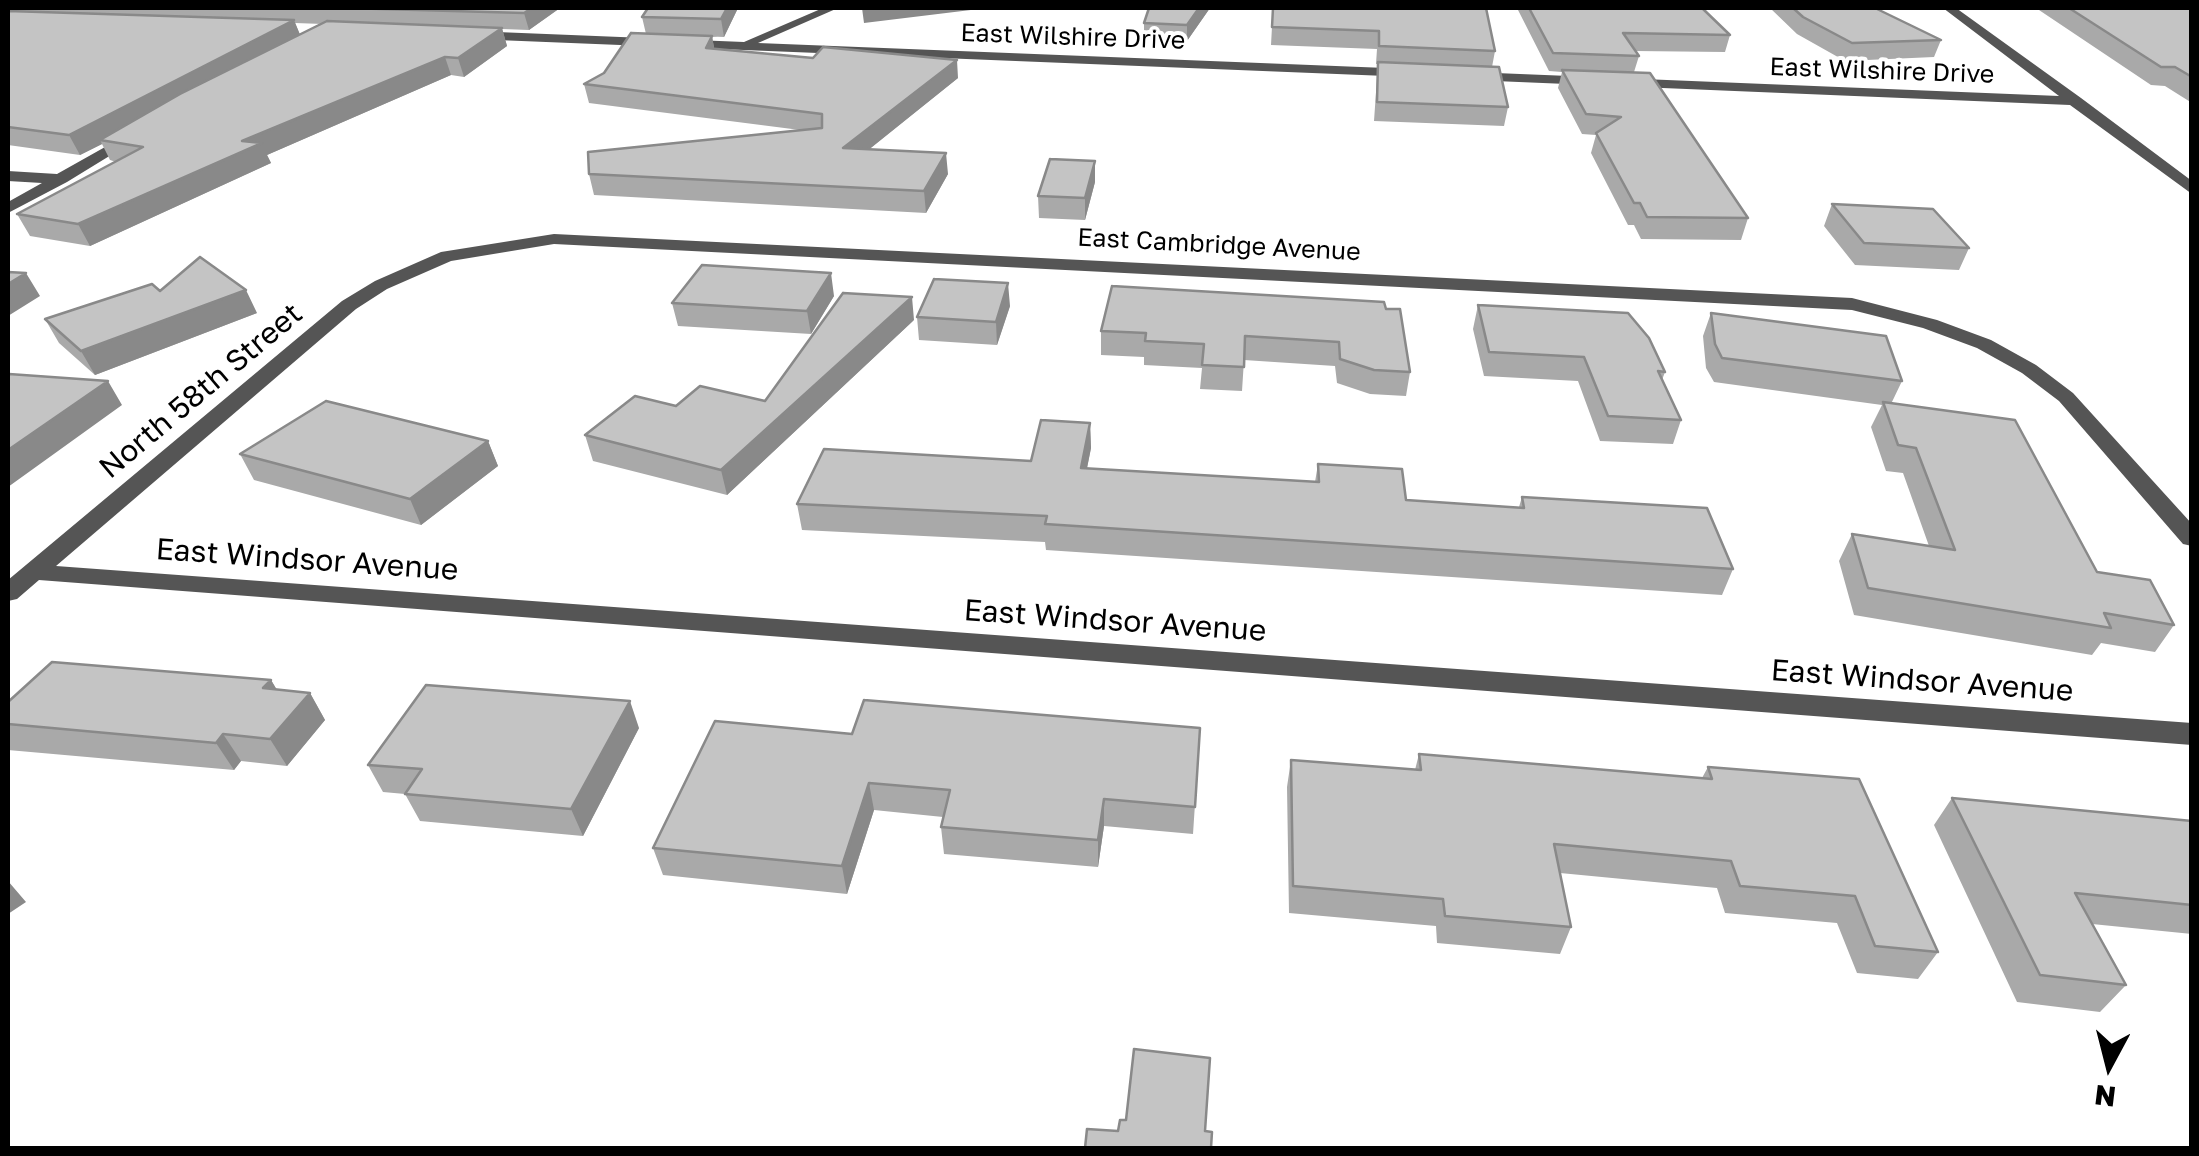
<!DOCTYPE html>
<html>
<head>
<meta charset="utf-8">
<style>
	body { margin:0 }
	#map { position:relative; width:2199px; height:1156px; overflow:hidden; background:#fff; font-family:"Golos Text",sans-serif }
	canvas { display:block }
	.frame { position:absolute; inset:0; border:10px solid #000; pointer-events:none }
	.north { position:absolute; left:2059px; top:1016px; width:100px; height:100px; -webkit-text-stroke:8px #fff; paint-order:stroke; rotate:187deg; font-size:28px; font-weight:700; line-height:40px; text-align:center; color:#000 }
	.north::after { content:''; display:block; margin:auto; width:35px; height:45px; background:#000; clip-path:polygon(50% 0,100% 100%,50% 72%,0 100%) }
</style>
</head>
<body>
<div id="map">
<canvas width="2199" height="1156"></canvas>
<div class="frame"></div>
<div class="north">N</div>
</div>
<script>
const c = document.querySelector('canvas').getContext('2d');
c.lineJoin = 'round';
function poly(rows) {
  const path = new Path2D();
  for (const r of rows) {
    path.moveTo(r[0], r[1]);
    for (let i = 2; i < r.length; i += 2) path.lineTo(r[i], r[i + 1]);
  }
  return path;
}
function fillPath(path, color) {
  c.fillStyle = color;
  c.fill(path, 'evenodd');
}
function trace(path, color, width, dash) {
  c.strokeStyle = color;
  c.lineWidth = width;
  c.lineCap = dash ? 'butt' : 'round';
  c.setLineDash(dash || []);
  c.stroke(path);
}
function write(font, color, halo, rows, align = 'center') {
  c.font = font + ' "Golos Text",sans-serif';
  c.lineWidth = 8;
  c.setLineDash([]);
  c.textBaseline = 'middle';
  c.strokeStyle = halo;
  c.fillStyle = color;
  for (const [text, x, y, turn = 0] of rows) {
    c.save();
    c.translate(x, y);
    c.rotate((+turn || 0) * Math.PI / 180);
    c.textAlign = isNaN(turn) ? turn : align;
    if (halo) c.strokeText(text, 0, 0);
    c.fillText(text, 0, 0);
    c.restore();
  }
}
fillPath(poly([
	[823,8,838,8,758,43,1411,69,1418,73,1411,77,472,39,466,35,472,31,744,42,823,8],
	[1943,8,1956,8,2081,98,2192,181,2192,194,2070,105,1471,80,1464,76,1471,72,2059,96,1943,8],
	[130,133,142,136,67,182,8,213,8,202,42,183,8,181,8,171,57,174,130,133],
	[554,234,1852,298,1937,320,1991,340,2036,365,2073,393,2192,524,2192,546,2183,544,2059,401,2022,373,1977,348,1923,328,1852,310,554,244,451,261,387,289,356,309,56,566,2192,723,2192,745,39,580,17,599,8,601,8,580,342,301,375,281,441,252,554,234]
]), '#555');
fillPath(poly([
	[8,8,560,8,529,30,502,29,507,46,464,77,451,75,267,155,271,163,90,246,30,236,17,214,116,162,110,160,102,144,80,155,8,145],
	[295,23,323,24,300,35],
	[648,8,738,8,724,37,673,35,712,36,714,48,958,78,869,149,948,174,926,213,594,195,589,174,800,130,589,103,584,84,604,73,646,34,642,17],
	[1210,8,1187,41,1144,39,1144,23],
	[1273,8,1495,51,1492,67,1508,107,1504,126,1374,121,1378,64,1376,64,1377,49,1271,45],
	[1517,8,1702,8,1730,35,1725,52,1635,51,1639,56,1634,72,1748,218,1741,240,1641,239,1634,225,1628,225,1591,153,1596,135,1582,134,1558,88,1562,72,1549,71],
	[1770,8,1875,8,1941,40,1934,57,1845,61,1797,34],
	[2036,8,2192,8,2192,103,2165,86,2151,85],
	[1095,182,1085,220,1039,218,1038,196],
	[1832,204,1969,248,1959,270,1855,265,1824,226],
	[160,291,257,313,95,375,59,343,45,319],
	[834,296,811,334,678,326,672,303],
	[1478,305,1665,372,1662,380,1681,420,1673,444,1600,441,1578,381,1484,376,1473,329],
	[1010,306,997,345,919,340,917,317],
	[1386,309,1410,372,1406,396,1370,394,1337,383,1335,366,1244,360,1242,391,1200,389,1202,368,1144,365,1144,357,1101,355,1101,331],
	[1711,313,1902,381,1891,404,2097,572,2174,625,2155,652,2101,643,2092,655,1854,615,1839,561,1852,534,1929,546,1903,473,1886,471,1871,427,1882,405,1714,382,1706,368,1703,336],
	[914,320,727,495,593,461,585,435,676,406,765,401],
	[1090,423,1091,448,1087,468,1315,482,1318,464,1406,500,1519,507,1522,497,1733,569,1722,595,1046,550,1045,542,802,530,797,504,1031,461],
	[488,441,498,466,421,525,254,480,240,454],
	[271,680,277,690,310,693,325,720,287,766,241,761,234,770,8,750,8,702],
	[639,728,583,836,420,821,405,794,383,792,368,765],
	[1200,728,1193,834,1104,826,1098,867,944,854,941,827,943,817,874,810,847,894,663,875,653,848,852,734],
	[1419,754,1702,778,1708,767,1938,952,1918,979,1857,973,1837,923,1725,913,1717,888,1560,873,1571,927,1560,954,1437,943,1436,926,1289,913,1287,787,1291,760,1415,770],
	[1952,798,2192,821,2192,934,2092,924,2126,985,2100,1012,2017,1002,1934,825]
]), '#a9a9a9');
fillPath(poly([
	[532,8,560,8,529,30,524,13],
	[727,8,738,8,724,37,721,19],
	[862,8,979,8,979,9,864,23],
	[1199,8,1210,8,1187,41,1187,25],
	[294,20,301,37,100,140,102,144,80,155,69,135],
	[502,28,507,46,464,77,458,58],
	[712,36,715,54,706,48],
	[445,57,451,75,267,155,271,163,90,246,78,224,242,141],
	[957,60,958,78,846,168,843,148],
	[946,153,948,174,926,213,924,191],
	[1095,161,1095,182,1085,220,1085,198],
	[26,273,40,296,8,316,8,284],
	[831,273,834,296,811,334,807,311],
	[1008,283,1010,306,997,345,996,322],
	[246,290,257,313,95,375,81,351],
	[912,297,914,320,727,495,721,470],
	[108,381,122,405,8,487,8,450],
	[1090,423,1091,448,1082,493,1081,468],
	[488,441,498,466,421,525,410,499],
	[271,680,287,707,263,688],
	[310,693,325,720,287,766,270,739],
	[630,701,639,728,583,836,571,809],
	[223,734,241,761,234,770,216,743],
	[869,783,874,810,847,894,842,866],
	[1104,799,1104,826,1098,867,1098,840],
	[8,881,26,902,8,914]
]), '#898989');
const building = poly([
	[345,8,532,8,524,13,345,8],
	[648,8,727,8,721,19,642,17,648,8],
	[1149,8,1199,8,1187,25,1144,23,1149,8],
	[1273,8,1486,8,1495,51,1379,46,1379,31,1272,27,1273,8],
	[1529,8,1702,8,1730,35,1623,33,1639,56,1553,53,1529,8],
	[1793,8,1875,8,1941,40,1852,43,1803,17,1793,8],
	[2069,8,2192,8,2192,77,2175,67,2161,67,2069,8],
	[8,11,294,20,69,135,8,127,8,11],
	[327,21,502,28,458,58,445,57,242,141,262,143,78,224,17,214,143,147,100,140,180,94,327,21],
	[631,33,712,36,706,48,813,58,823,47,957,60,843,148,946,153,924,191,589,174,588,152,822,128,822,114,584,84,604,73,631,33],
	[1378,62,1499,67,1508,107,1377,102,1378,62],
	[1562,70,1650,73,1748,218,1647,217,1640,203,1634,203,1596,133,1621,117,1586,114,1562,70],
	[1050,159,1095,161,1085,198,1038,196,1050,159],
	[1832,204,1933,209,1969,248,1864,243,1832,204],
	[200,257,246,290,81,351,45,319,152,284,160,291,200,257],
	[702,265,831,273,807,311,672,303,702,265],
	[8,272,26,273,8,284,8,272],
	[934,279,1008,283,996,322,917,317,934,279],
	[1112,286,1384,302,1386,309,1400,309,1410,372,1374,370,1340,359,1339,342,1245,336,1244,367,1202,365,1204,344,1145,341,1146,333,1101,331,1112,286],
	[843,293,912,297,721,470,585,435,635,396,676,406,700,386,765,401,843,293],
	[1478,305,1628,313,1649,338,1665,372,1658,371,1681,420,1608,416,1584,357,1489,352,1478,305],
	[1711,313,1886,336,1902,381,1722,358,1715,344,1711,313],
	[9,374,108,381,8,450,8,375,9,374],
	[326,401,488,441,410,499,240,454,326,401],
	[1883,402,2015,420,2097,572,2150,580,2174,625,2104,613,2111,628,1868,588,1852,534,1955,550,1916,448,1898,445,1883,402],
	[1041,420,1090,423,1081,468,1319,482,1318,464,1402,469,1406,500,1524,508,1522,497,1707,508,1733,569,1045,524,1047,516,797,504,824,449,1031,461,1041,420],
	[52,662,271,680,263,688,310,693,270,739,223,734,216,743,8,724,8,702,52,662],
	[426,685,630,701,571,809,405,794,422,769,368,765,426,685],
	[864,700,1200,728,1195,807,1104,799,1098,840,941,827,950,790,869,783,842,866,653,848,715,721,852,734,864,700],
	[1419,754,1712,779,1708,767,1859,779,1938,952,1875,946,1855,896,1740,886,1731,861,1554,844,1571,927,1445,916,1443,899,1293,886,1291,760,1421,770,1419,754],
	[1952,798,2192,821,2192,905,2075,893,2126,985,2040,975,1952,798],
	[1134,1049,1210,1058,1205,1131,1212,1132,1211,1148,1085,1148,1087,1129,1118,1131,1120,1120,1126,1120,1134,1049]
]);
fillPath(building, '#c4c4c4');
trace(building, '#898989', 2.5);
write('25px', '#000', '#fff', [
	["East Wilshire Drive",1073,37,2],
	["East Wilshire Drive",1882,71,2],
	["East Cambridge Avenue",1219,245,3]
]);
write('30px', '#000', '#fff', [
	["North 58th Street",201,391,-40],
	["East Windsor Avenue",307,560,4],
	["East Windsor Avenue",1115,621,4],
	["East Windsor Avenue",1922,681,4]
]);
</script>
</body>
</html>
